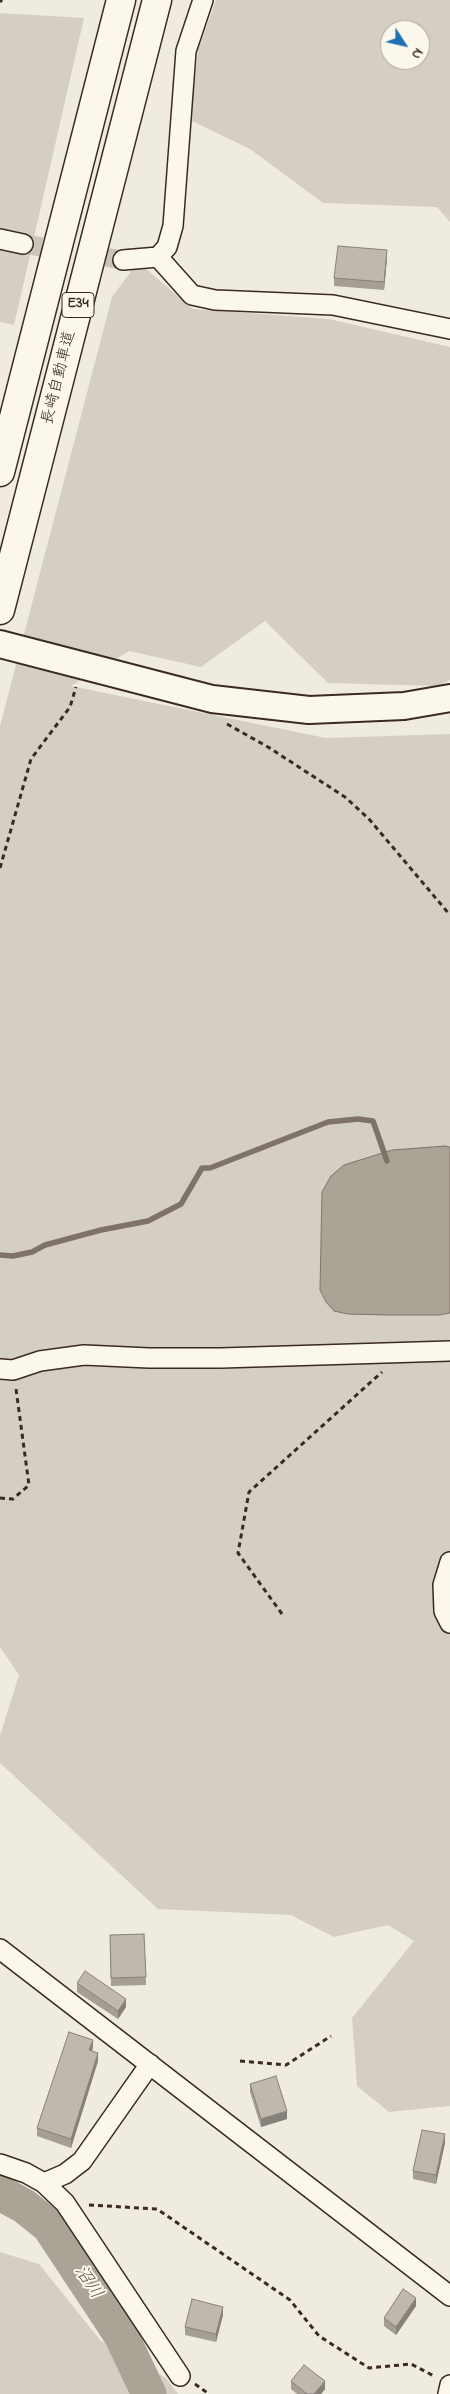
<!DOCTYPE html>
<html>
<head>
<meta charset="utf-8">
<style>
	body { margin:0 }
	#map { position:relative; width:450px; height:2394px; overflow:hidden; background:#f0ebe0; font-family:"Indie Flower",sans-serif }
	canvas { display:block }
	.north { position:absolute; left:380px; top:20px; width:50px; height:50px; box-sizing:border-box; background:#fbf7ec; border:1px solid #aea59a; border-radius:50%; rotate:125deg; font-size:14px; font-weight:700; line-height:20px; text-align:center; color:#3b2a1e }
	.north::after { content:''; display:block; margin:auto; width:18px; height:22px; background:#1f6fb2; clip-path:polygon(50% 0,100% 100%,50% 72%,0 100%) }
</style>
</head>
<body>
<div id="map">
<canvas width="450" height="2394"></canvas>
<div class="north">N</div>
</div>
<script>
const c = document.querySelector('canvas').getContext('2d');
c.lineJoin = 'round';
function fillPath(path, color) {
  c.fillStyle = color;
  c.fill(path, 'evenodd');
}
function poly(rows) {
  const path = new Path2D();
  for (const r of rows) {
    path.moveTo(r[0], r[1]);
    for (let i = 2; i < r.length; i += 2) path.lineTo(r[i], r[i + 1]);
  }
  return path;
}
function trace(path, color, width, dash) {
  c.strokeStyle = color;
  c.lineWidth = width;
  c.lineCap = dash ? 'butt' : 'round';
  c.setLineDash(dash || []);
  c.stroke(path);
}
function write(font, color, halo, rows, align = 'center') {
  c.font = font + ' "Indie Flower","Klee One",sans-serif';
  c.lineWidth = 4;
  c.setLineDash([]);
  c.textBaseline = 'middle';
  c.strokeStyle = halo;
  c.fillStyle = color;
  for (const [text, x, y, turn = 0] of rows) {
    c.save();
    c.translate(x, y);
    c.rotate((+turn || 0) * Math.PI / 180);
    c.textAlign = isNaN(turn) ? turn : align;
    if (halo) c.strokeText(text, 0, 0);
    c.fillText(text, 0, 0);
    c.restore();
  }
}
fillPath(poly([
	[216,0,450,0,450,222,437,207,323,203,250,149,190,120,198,50],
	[390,30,420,30,420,60,390,60],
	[0,13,84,18,14,325,0,322],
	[138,262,193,309,329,319,450,347,450,680,437,686,328,683,265,621,201,667,129,651,71,686,326,738,450,734,450,1147,392,1150,322,1192,320,1290,326,1302,439,1315,450,1313,450,2106,389,2112,357,2086,352,2018,414,1941,388,1925,334,1937,291,1915,158,1909,0,1763,0,1736,19,1675,0,1647,0,726,112,297],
	[0,2252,39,2264,100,2340,166,2378,178,2394,0,2394]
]), '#d5cec3');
const water = poly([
	[445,1146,450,1147,450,1313,439,1315,389,1315,348,1314,334,1311,326,1302,320,1290,322,1192,331,1176,344,1165,392,1150,445,1146]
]);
fillPath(water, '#aca397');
trace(water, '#7f7367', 1);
trace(poly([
	[0,1255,13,1256,32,1252,45,1245,101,1230,148,1221,181,1204,202,1168,210,1168,328,1122,358,1119,373,1121,387,1161]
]), '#7f7367', 5.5);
trace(poly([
	[0,2193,24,2206,49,2226,121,2335,149,2394]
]), '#aca397', 35);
trace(poly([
	[23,244,123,260]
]), '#ccc4b9', 19, [19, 9]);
const street = poly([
	[0,239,23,244],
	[158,257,192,295,215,300,333,305,450,329],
	[123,260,158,257,167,247,173,226,186,51,203,0],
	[0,1369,13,1370,40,1361,84,1355,149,1358,221,1358,450,1351],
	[450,1562,443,1585,444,1611,450,1623],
	[0,1949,450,2296],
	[0,2164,26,2173,44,2183,65,2174,82,2161,150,2064],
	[44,2183,65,2203,180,2376],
	[448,2394,450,2385]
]);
const secondary = poly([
	[0,644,212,699,309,710,404,706,450,698]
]);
const highway = poly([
	[0,472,121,0],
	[0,610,157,0]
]);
trace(street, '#3b2a1e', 22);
trace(secondary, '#3b2a1e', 30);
trace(highway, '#3b2a1e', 31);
trace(poly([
	[0,2,2,0],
	[227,724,268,747,345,797,369,819,450,915],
	[0,868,31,759,70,707,76,687],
	[0,1498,13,1499,29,1485,16,1389],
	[282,1614,238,1553,249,1492,382,1372],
	[240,2061,286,2065,331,2036],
	[89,2205,157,2209,290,2300,319,2336,369,2368,411,2364,434,2376],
	[195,2384,209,2394]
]), '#3b2a1e', 3, [5, 4]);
trace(street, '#fbf7ec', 19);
trace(secondary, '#fbf7ec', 26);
trace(highway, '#fbf7ec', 28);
fillPath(poly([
	[387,258,384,290,334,286,334,278],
	[144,1934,146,1985,111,1986,110,1943],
	[77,1983,126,2007,118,2019,77,1992],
	[93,2048,92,2051,98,2061,71,2148,37,2136,37,2128],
	[250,2084,287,2119,261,2127,250,2092],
	[445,2143,436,2184,413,2179,413,2171],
	[416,2306,396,2335,384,2326,384,2318],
	[223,2315,216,2342,185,2335,185,2327],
	[291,2381,325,2389,321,2394,297,2394,291,2389]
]), '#a59e95');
fillPath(poly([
	[387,250,387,258,384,290,384,282],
	[126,1999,126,2007,118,2019,118,2011],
	[93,2040,93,2048,89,2058,89,2050],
	[98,2053,98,2061,71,2148,71,2139],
	[287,2111,287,2119,261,2127,261,2119],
	[445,2134,445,2143,436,2184,436,2175],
	[416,2298,416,2306,396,2335,396,2327],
	[223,2307,223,2315,216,2342,216,2334],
	[325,2381,325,2389,321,2394,314,2394]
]), '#868179');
const building = poly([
	[338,246,387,250,384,282,334,278,338,246],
	[144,1934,146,1977,111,1978,110,1935,144,1934],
	[85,1971,126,1999,118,2011,77,1983,85,1971],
	[69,2032,93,2040,89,2050,98,2053,71,2139,37,2128,69,2032],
	[276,2076,287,2111,261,2119,250,2084,276,2076],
	[422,2130,445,2134,436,2175,413,2171,422,2130],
	[403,2289,416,2298,396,2327,384,2318,403,2289],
	[192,2299,223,2307,216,2334,185,2327,192,2299],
	[304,2365,325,2381,314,2394,307,2394,291,2381,304,2365]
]);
fillPath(building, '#c0b8ad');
trace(building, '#868179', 1);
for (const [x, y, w] of [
	[78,305,32]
]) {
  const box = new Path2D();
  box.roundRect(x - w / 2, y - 12.5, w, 25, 4);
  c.fillStyle = '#fbf7ec';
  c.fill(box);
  trace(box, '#3b2a1e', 1);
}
write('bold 15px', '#3b2a1e', null, [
	["E34",78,305]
]);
write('16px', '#3b2a1e', '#fbf7ec', [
	["長崎自動車道",60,378,-76]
]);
write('italic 18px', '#635448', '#fbf7ec', [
	["沼川",87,2283,56]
]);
</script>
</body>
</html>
